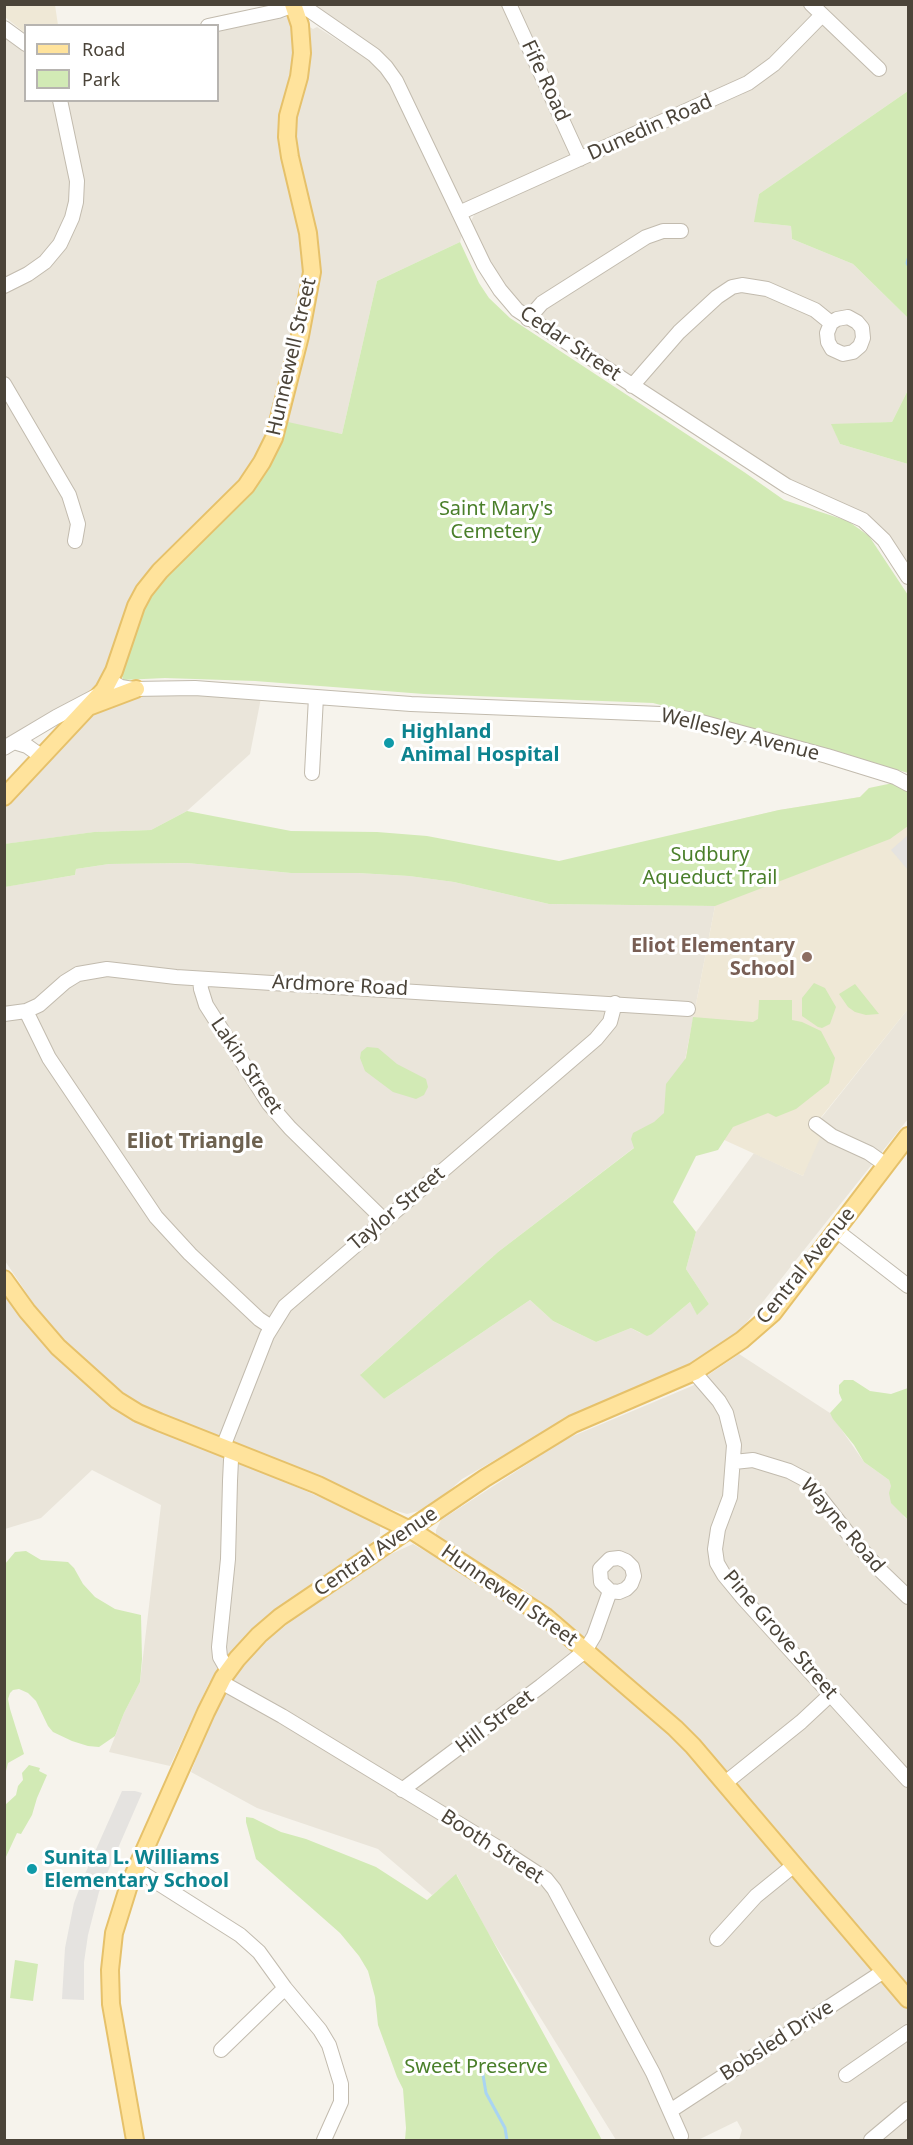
<!DOCTYPE html>
<html>
<head>
<meta charset="utf-8">
<style>
	body { margin:0 }
	#map { position:relative; width:913px; height:2145px; overflow:hidden; background:#f6f3ec; font-family:"Noto Sans",sans-serif }
	canvas { display:block }
	.frame { position:absolute; inset:0; border:6px solid #4b4439; pointer-events:none }
	.legend { position:absolute; left:24px; top:24px; width:195px; height:78px; box-sizing:border-box; background:#fff; border:2px solid #b7b4b0; margin:0; padding:8px 10px; list-style:none; font-size:18px; color:#4b4439 }
	.legend li { display:flex; align-items:center; gap:12px; height:30px }
	.legend b { width:30px; border:2px solid #b7b4b0 }
</style>
</head>
<body>
<div id="map">
<canvas width="913" height="2145"></canvas>
<div class="frame"></div>
<ul class="legend">
<li><b style="height:8px;background:#ffe39c"></b>Road</li>
<li><b style="height:16px;background:#d2eab5"></b>Park</li>
</ul>
</div>
<script>
const c = document.querySelector('canvas').getContext('2d');
c.lineJoin = 'round';
function fillPath(path, color) {
  c.fillStyle = color;
  c.fill(path, 'evenodd');
}
function poly(rows) {
  const path = new Path2D();
  for (const r of rows) {
    path.moveTo(r[0], r[1]);
    for (let i = 2; i < r.length; i += 2) path.lineTo(r[i], r[i + 1]);
  }
  return path;
}
function trace(path, color, width, dash) {
  c.strokeStyle = color;
  c.lineWidth = width;
  c.lineCap = dash ? 'butt' : 'round';
  c.setLineDash(dash || []);
  c.stroke(path);
}
function write(font, color, halo, rows, align = 'center') {
  c.font = font + ' "Noto Sans",sans-serif';
  c.lineWidth = 6;
  c.setLineDash([]);
  c.textBaseline = 'middle';
  c.strokeStyle = halo;
  c.fillStyle = color;
  for (const [text, x, y, turn = 0] of rows) {
    c.save();
    c.translate(x, y);
    c.rotate((+turn || 0) * Math.PI / 180);
    c.textAlign = isNaN(turn) ? turn : align;
    if (halo) c.strokeText(text, 0, 0);
    c.fillText(text, 0, 0);
    c.restore();
  }
}
fillPath(poly([
	[310,5,908,5,908,91,759,194,755,222,791,226,792,239,853,264,908,318,908,390,892,422,832,425,840,444,908,464,908,569,883,529,863,513,788,480,517,303,499,281,470,223,475,213,743,94,739,83,462,206,400,76],
	[292,16,313,29,317,27,383,69,463,231,460,242,377,281,342,434,276,421,260,462,140,588,111,669,95,690,4,742,4,31,25,46,26,100,218,100,218,31],
	[170,692,261,698,250,754,187,811,151,830,95,832,5,844,4,806,96,711,133,696],
	[187,863,291,873,358,873,409,876,454,882,549,904,715,906,674,1117,498,1252,361,1374,384,1399,530,1300,553,1321,596,1342,631,1328,640,1333,652,1334,690,1302,697,1314,709,1304,686,1269,696,1232,754,1153,803,1176,818,1122,908,1009,908,1119,731,1342,626,1397,554,1426,462,1479,442,1497,422,1510,407,1514,390,1509,138,1404,90,1366,46,1322,5,1261,4,887,75,875,76,869,109,864],
	[4,1286,40,1336,81,1379,123,1412,380,1523,380,1534,367,1547,288,1604,238,1646,209,1683,170,1766,109,1752,124,1713,140,1682,161,1505,92,1470,41,1518,5,1529],
	[739,1354,830,1413,864,1462,889,1480,904,1517,908,1520,908,1987,739,1785,668,1710,523,1589,441,1543,436,1537,436,1530,441,1520,566,1439,692,1386],
	[413,1544,518,1605,691,1747,908,2006,908,2140,739,2140,742,2130,737,2121,698,2140,616,2140,488,1933,457,1875,432,1895,378,1849,257,1808,191,1772,219,1700,240,1663,313,1603,391,1554]
]), '#eae5da');
fillPath(poly([
	[4,5,55,5,58,25,26,26,25,33,5,17],
	[869,788,908,823,908,1009,818,1121,820,1138,803,1176,674,1117,715,906,702,828,779,810,860,797]
]), '#efe8d6');
fillPath(poly([
	[908,91,908,318,853,264,792,239,791,226,754,222,759,194],
	[460,242,479,283,489,298,510,318,744,472,784,500,848,521,869,536,908,595,908,773,789,738,653,703,424,694,255,681,165,678,123,680,122,676,145,604,156,587,256,485,277,452,288,422,342,434,377,281],
	[908,390,908,464,840,444,831,424,892,422],
	[893,783,908,787,908,826,890,839,715,906,549,904,454,882,409,876,358,873,291,873,187,863,109,864,76,869,75,875,5,887,4,844,94,832,151,830,187,811,291,831,377,832,427,836,559,861,779,810,860,797,869,788],
	[814,983,825,988,836,1007,830,1024,822,1028,818,1027,802,1016,802,998],
	[855,984,879,1014,866,1015,855,1012,848,1007,839,994],
	[759,1000,792,1000,792,1020,802,1022,821,1031,835,1058,829,1083,796,1109,776,1117,768,1113,733,1127,718,1150,696,1156,673,1202,696,1232,686,1269,709,1304,697,1315,690,1302,652,1334,647,1336,631,1328,596,1342,553,1321,530,1300,384,1399,360,1375,498,1252,634,1148,631,1139,633,1133,654,1122,664,1113,666,1084,686,1058,693,1017,753,1022,758,1019],
	[367,1047,378,1048,397,1064,426,1079,428,1087,424,1095,416,1099,393,1092,365,1071,360,1058,361,1052],
	[844,1380,853,1380,870,1391,891,1394,908,1388,908,1520,891,1503,889,1493,891,1486,889,1480,864,1462,854,1445,833,1419,830,1413,842,1400,839,1393,839,1385],
	[26,1551,41,1560,68,1562,74,1568,83,1584,95,1597,115,1609,141,1615,142,1659,140,1682,124,1713,115,1736,99,1747,88,1746,72,1741,53,1732,48,1726,36,1701,28,1693,19,1689,13,1690,10,1693,8,1699,10,1709,24,1754,8,1763,5,1775,5,1564,15,1552],
	[29,1765,40,1768,39,1771,47,1775,37,1798,32,1815,21,1834,17,1833,5,1859,5,1805,16,1795,18,1786,23,1780,22,1773],
	[246,1817,253,1818,281,1832,306,1839,376,1867,427,1900,456,1874,602,2140,405,2140,406,2128,403,2089,397,2077,378,2025,375,1997,368,1971,359,1956,340,1933,256,1859,246,1822],
	[15,1960,38,1964,33,2001,10,1998]
]), '#d2eab5');
fillPath(poly([
	[908,835,908,870,891,850],
	[122,1791,135,1791,142,1793,99,1892,88,1935,84,1962,84,2000,62,1999,65,1948,74,1903,85,1874]
]), '#e5e3e0');
trace(poly([
	[908,259,907,263,908,265],
	[481,2063,486,2093,505,2128,507,2140]
]), '#a9d4f2', 3);
const minor = poly([
	[509,4,580,159],
	[811,4,879,69],
	[208,26,278,11,294,5,309,10,374,55,386,67,396,81,484,265,500,290,517,310,787,486,863,520,884,540,908,577],
	[4,28,26,44],
	[459,213,748,83,774,64,822,15],
	[4,286,28,274,45,262,60,244,72,218,76,202,77,181,60,100],
	[528,319,542,303,646,237,663,231,681,231],
	[4,384,69,495,78,524,75,541],
	[632,386,679,332,717,297,732,287,742,285,767,289,815,310,831,323,827,333,828,342,832,349,843,354,853,352,860,346,863,338,862,328,857,322,848,317,837,319,831,323],
	[110,681,121,687,133,689,195,688,411,704,661,714,694,720,827,756,895,777,908,784],
	[14,742,27,746,41,756],
	[4,748,56,717,96,696],
	[312,773,316,697],
	[200,979,201,989,206,1005,269,1104,290,1128,384,1220],
	[26,1011,49,1058,156,1217,190,1254,259,1319,271,1327],
	[4,1014,26,1011,39,1005,65,982,78,974,107,969,176,977,688,1009],
	[816,1124,832,1136,869,1153,886,1165],
	[837,1231,908,1286],
	[694,1372,719,1401,726,1413,734,1445,730,1497,718,1529,715,1549,717,1563,724,1575,743,1598,908,1780],
	[223,1447,267,1335,285,1306,596,1039,610,1022,615,1003],
	[734,1462,753,1460,789,1471,806,1480,854,1541,882,1572,908,1597],
	[228,1671,220,1657,219,1647,228,1559,230,1481,231,1460,233,1451],
	[221,1682,282,1716,497,1847,546,1879,554,1889,653,2073,681,2136],
	[725,1783,801,1722,831,1694],
	[402,1790,541,1686,585,1651,594,1636,610,1591,619,1592,626,1589,631,1584,634,1576,632,1567,626,1561,619,1558,610,1559,600,1569,601,1582,610,1591],
	[136,1869,240,1935,259,1952,285,1988,320,2030,329,2045,341,2084,341,2102,324,2140],
	[717,1939,756,1896,793,1866],
	[221,2050,285,1988],
	[846,2075,908,2032],
	[670,2111,884,1971],
	[871,2140,908,2109]
]);
const major = poly([
	[91,706,136,689],
	[4,797,104,690,114,671,136,606,144,591,160,571,246,486,262,462,274,438,300,336,312,272,308,233,290,157,287,137,288,116,299,77,302,53,300,25,293,4],
	[4,1279,27,1311,58,1347,117,1400,138,1413,159,1422,318,1485,416,1533,546,1617,675,1728,693,1746,908,1999],
	[135,2140,111,2004,110,1970,114,1933,129,1885,206,1712,223,1678,237,1659,259,1635,280,1617,485,1478,573,1424,694,1372,742,1340,773,1313,908,1136]
]);
trace(minor, '#c2bbae', 16);
trace(major, '#e6c16a', 20);
trace(minor, '#fff', 14);
trace(major, '#ffe39c', 16);
for (const [x, y, r, color] of [
	[389,743,6,"#0f9aa8"],
	[807,957,6,"#8d6e63"],
	[32,1869,6,"#0f9aa8"]
]) {
  const dot = new Path2D();
  dot.arc(x, y, r, 0, 2 * Math.PI);
  c.fillStyle = color;
  c.fill(dot);
  trace(dot, '#fff', 2);
}
write('20px', '#4b4439', '#fff', [
	["Fife Road",545,81,65],
	["Dunedin Road",650,128,-24],
	["Cedar Street",570,344,34],
	["Hunnewell Street",292,357,-77],
	["Wellesley Avenue",740,735,14],
	["Ardmore Road",340,986,3],
	["Lakin Street",246,1066,56],
	["Taylor Street",397,1209,-40],
	["Central Avenue",806,1266,-51],
	["Wayne Road",842,1526,49],
	["Central Avenue",376,1552,-34],
	["Hunnewell Street",509,1596,35],
	["Pine Grove Street",780,1635,49],
	["Hill Street",495,1722,-37],
	["Booth Street",492,1847,33],
	["Bobsled Drive",777,2041,-33]
]);
write('20px', '#4a7f2a', '#fff', [
	["Saint Mary's",496,509],
	["Cemetery",496,532],
	["Sudbury",710,855],
	["Aqueduct Trail",710,878],
	["Sweet Preserve",476,2067]
]);
write('bold 20px', '#0d838f', '#fff', [
	["Highland",401,732],
	["Animal Hospital",401,755],
	["Sunita L. Williams",44,1858],
	["Elementary School",44,1881]
], 'left');
write('bold 20px', '#785e54', '#fff', [
	["Eliot Elementary",795,946],
	["School",795,969]
], 'right');
write('bold 21px', '#6e6250', '#fff', [
	["Eliot Triangle",195,1142]
]);
</script>
</body>
</html>
